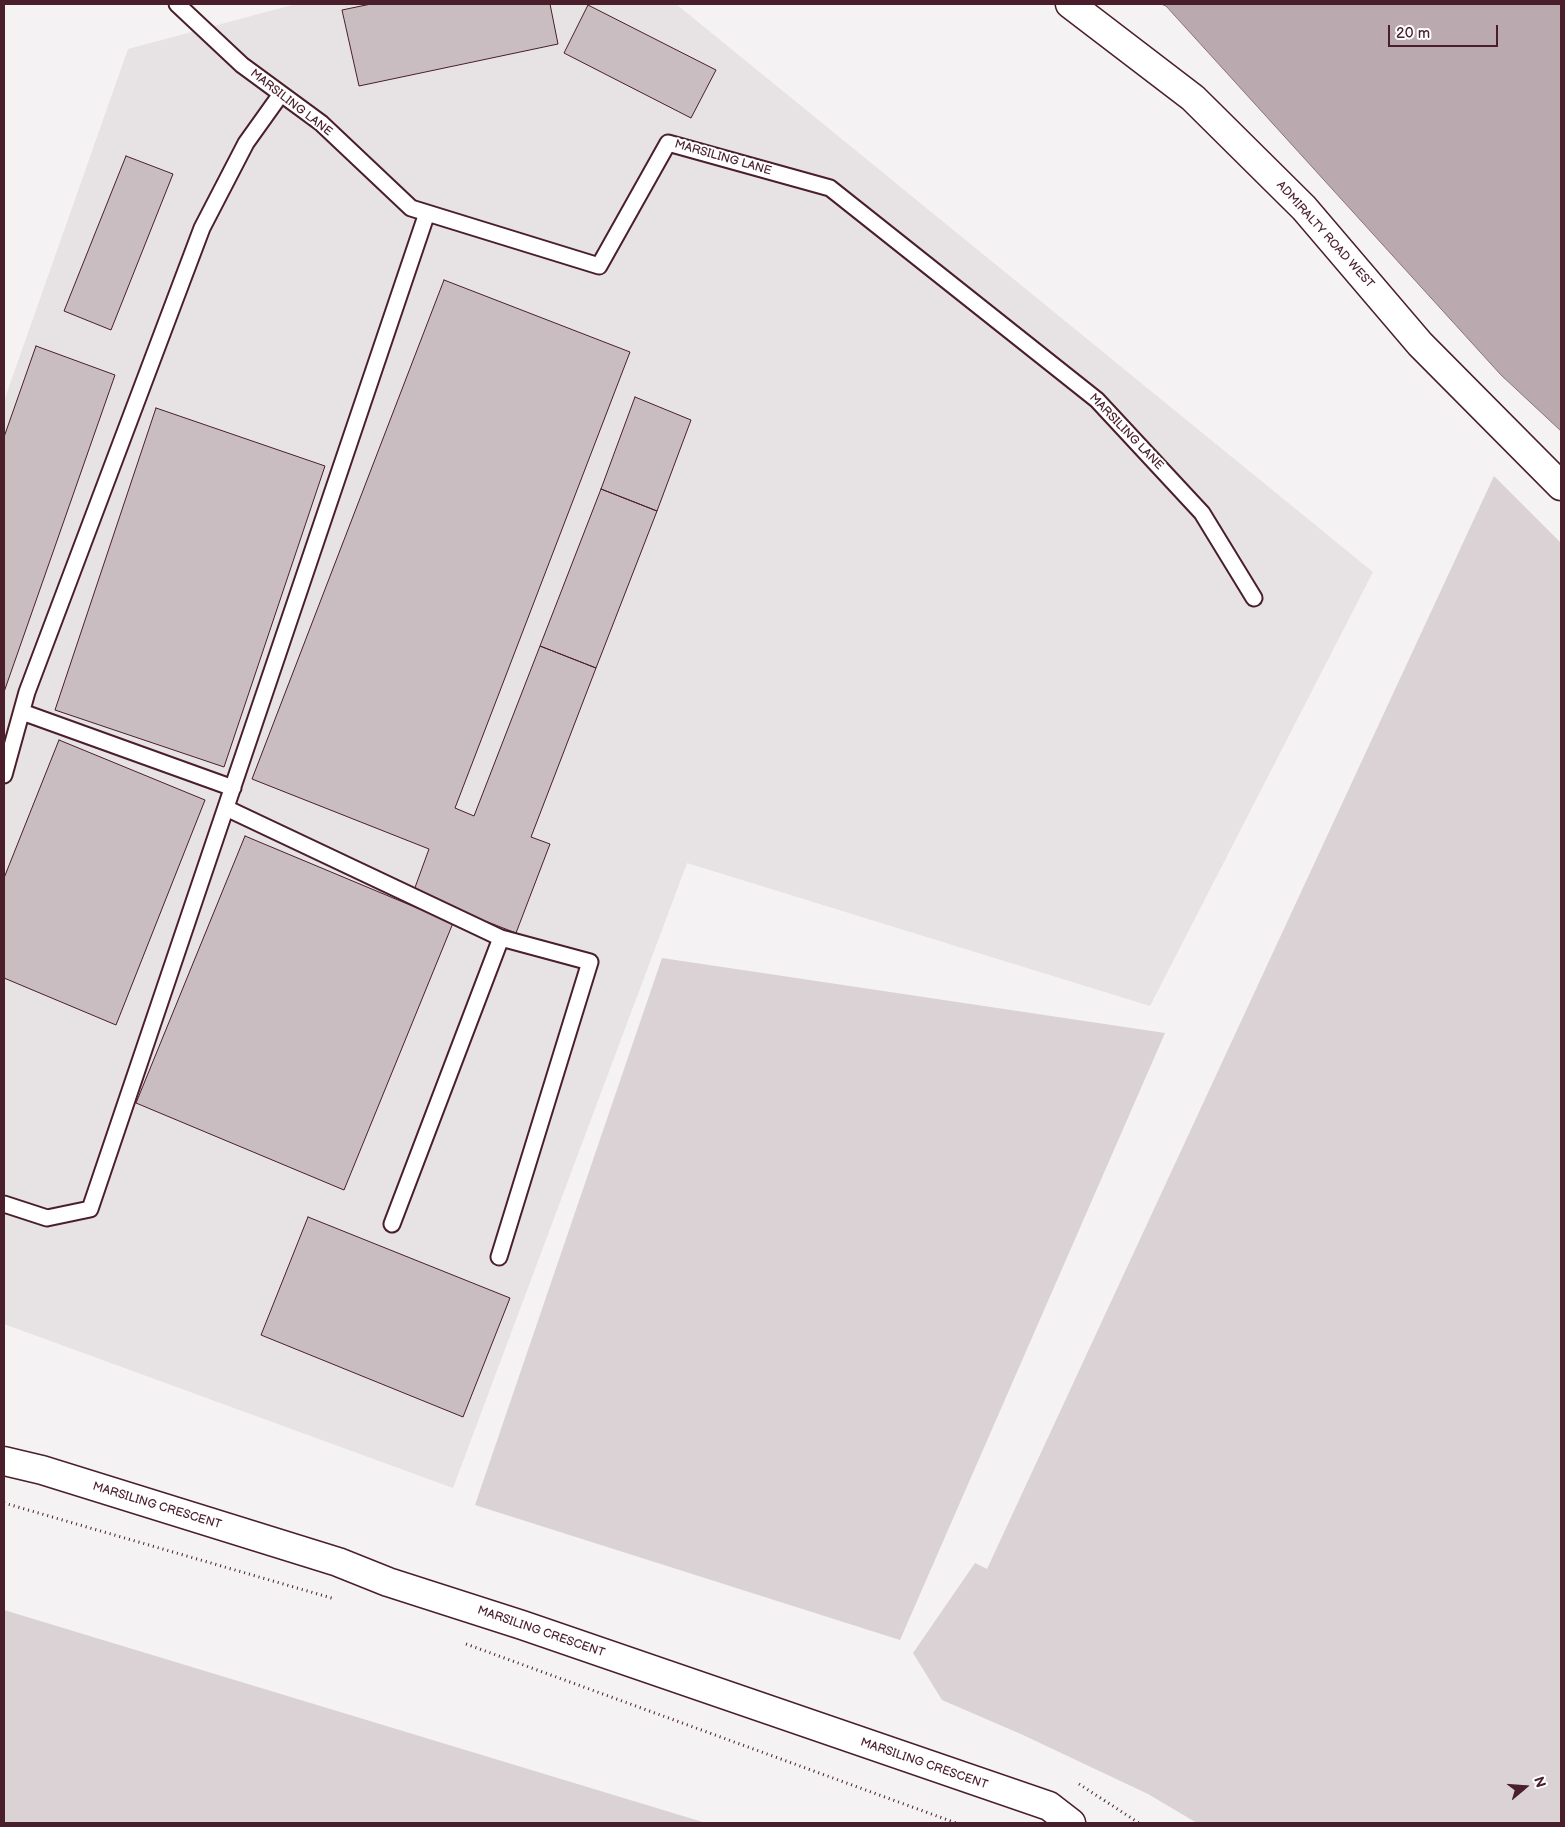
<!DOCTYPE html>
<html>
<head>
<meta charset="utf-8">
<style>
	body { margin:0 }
	#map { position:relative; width:1565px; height:1827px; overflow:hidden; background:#f4f2f2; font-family:"Balsamiq Sans",sans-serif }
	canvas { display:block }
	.frame { position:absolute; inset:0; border:5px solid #4a1f2b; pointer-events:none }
	.north { position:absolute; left:1500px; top:1762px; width:50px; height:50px; -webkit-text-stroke:4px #fff; paint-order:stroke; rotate:72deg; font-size:14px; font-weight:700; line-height:20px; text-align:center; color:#4a1f2b }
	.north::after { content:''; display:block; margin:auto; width:18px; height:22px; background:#4a1f2b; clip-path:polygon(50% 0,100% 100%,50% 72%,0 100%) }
	.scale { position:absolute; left:1388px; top:25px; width:110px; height:22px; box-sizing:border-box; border:2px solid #4a1f2b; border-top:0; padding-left:6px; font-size:15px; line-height:18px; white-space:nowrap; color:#4a1f2b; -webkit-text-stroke:4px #fff; paint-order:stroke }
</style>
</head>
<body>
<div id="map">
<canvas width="1565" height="1827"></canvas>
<div class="frame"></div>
<div class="north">N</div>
<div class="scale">20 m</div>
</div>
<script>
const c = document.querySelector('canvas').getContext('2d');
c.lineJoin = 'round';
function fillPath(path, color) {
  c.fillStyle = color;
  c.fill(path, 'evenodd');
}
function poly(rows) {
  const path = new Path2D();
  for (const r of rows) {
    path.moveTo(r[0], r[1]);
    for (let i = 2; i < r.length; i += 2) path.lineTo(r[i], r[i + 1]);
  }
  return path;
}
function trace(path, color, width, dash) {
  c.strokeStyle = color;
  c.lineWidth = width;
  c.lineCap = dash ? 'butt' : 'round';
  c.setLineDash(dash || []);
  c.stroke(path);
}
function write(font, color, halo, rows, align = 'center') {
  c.font = font + ' "Balsamiq Sans",sans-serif';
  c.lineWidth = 4;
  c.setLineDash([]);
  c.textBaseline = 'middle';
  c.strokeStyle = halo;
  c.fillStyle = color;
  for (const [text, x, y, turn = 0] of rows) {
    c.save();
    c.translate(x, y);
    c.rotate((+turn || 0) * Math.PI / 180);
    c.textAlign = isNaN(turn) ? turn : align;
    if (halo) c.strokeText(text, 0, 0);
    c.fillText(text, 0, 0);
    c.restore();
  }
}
fillPath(poly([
	[296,4,676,4,1373,572,1150,1006,687,863,453,1488,4,1324,4,401,128,49]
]), '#e7e2e3');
fillPath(poly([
	[1494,476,1561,543,1561,1823,1197,1823,1148,1794,1023,1735,942,1700,913,1653,975,1563,987,1569],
	[662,958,1165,1033,900,1640,475,1505],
	[4,1610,706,1823,4,1823]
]), '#dbd2d5');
const water = poly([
	[1161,4,1561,4,1561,431,1501,375,1166,6,1161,4]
]);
fillPath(water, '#baa9ae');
trace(water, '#8d727a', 1);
const building = poly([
	[371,4,550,4,558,44,359,86,342,10,371,4],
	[588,5,716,70,691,118,564,53,588,5],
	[126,156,173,174,111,330,64,311,126,156],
	[444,280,630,352,455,808,474,816,540,646,596,668,531,837,550,844,516,933,413,893,429,849,252,779,444,280],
	[36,346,115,375,4,692,4,437,36,346],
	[635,397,691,420,657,511,601,489,635,397],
	[156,408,325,466,224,767,55,710,156,408],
	[601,489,657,511,596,668,540,646,601,489],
	[59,740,205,800,116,1025,4,978,4,878,59,740],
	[245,836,453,923,344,1190,136,1103,245,836],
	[308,1217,510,1298,463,1417,261,1335,308,1217]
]);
fillPath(building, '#cabdc1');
trace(building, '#4a1f2b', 1);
const service = poly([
	[177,4,242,65,321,123,411,208,599,266,668,143,830,188,1097,400,1202,513,1254,598],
	[22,712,233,788],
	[4,775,27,692,202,228,246,143,281,94],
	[226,808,501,938,590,962,499,1257],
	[4,1204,47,1218,90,1209,427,213],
	[392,1224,501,938]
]);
const minor = poly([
	[1070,4,1193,98,1304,208,1420,344,1561,486],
	[4,1461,42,1470,338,1562,388,1582,522,1625,1049,1806,1071,1823]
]);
trace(service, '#4a1f2b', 19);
trace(minor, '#4a1f2b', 31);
trace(poly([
	[4,1503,335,1599],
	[466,1644,956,1823],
	[1079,1784,1139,1823]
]), '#4a1f2b', 3, [1, 4]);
trace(service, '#fff', 15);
trace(minor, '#fff', 28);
write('12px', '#4a1f2b', '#fff', [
	["MARSILING LANE",291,103,38],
	["MARSILING LANE",723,158,16],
	["ADMIRALTY ROAD WEST",1325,235,48],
	["MARSILING LANE",1126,432,46],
	["MARSILING CRESCENT",157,1506,17],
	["MARSILING CRESCENT",541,1632,19],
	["MARSILING CRESCENT",924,1764,19]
]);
</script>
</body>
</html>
